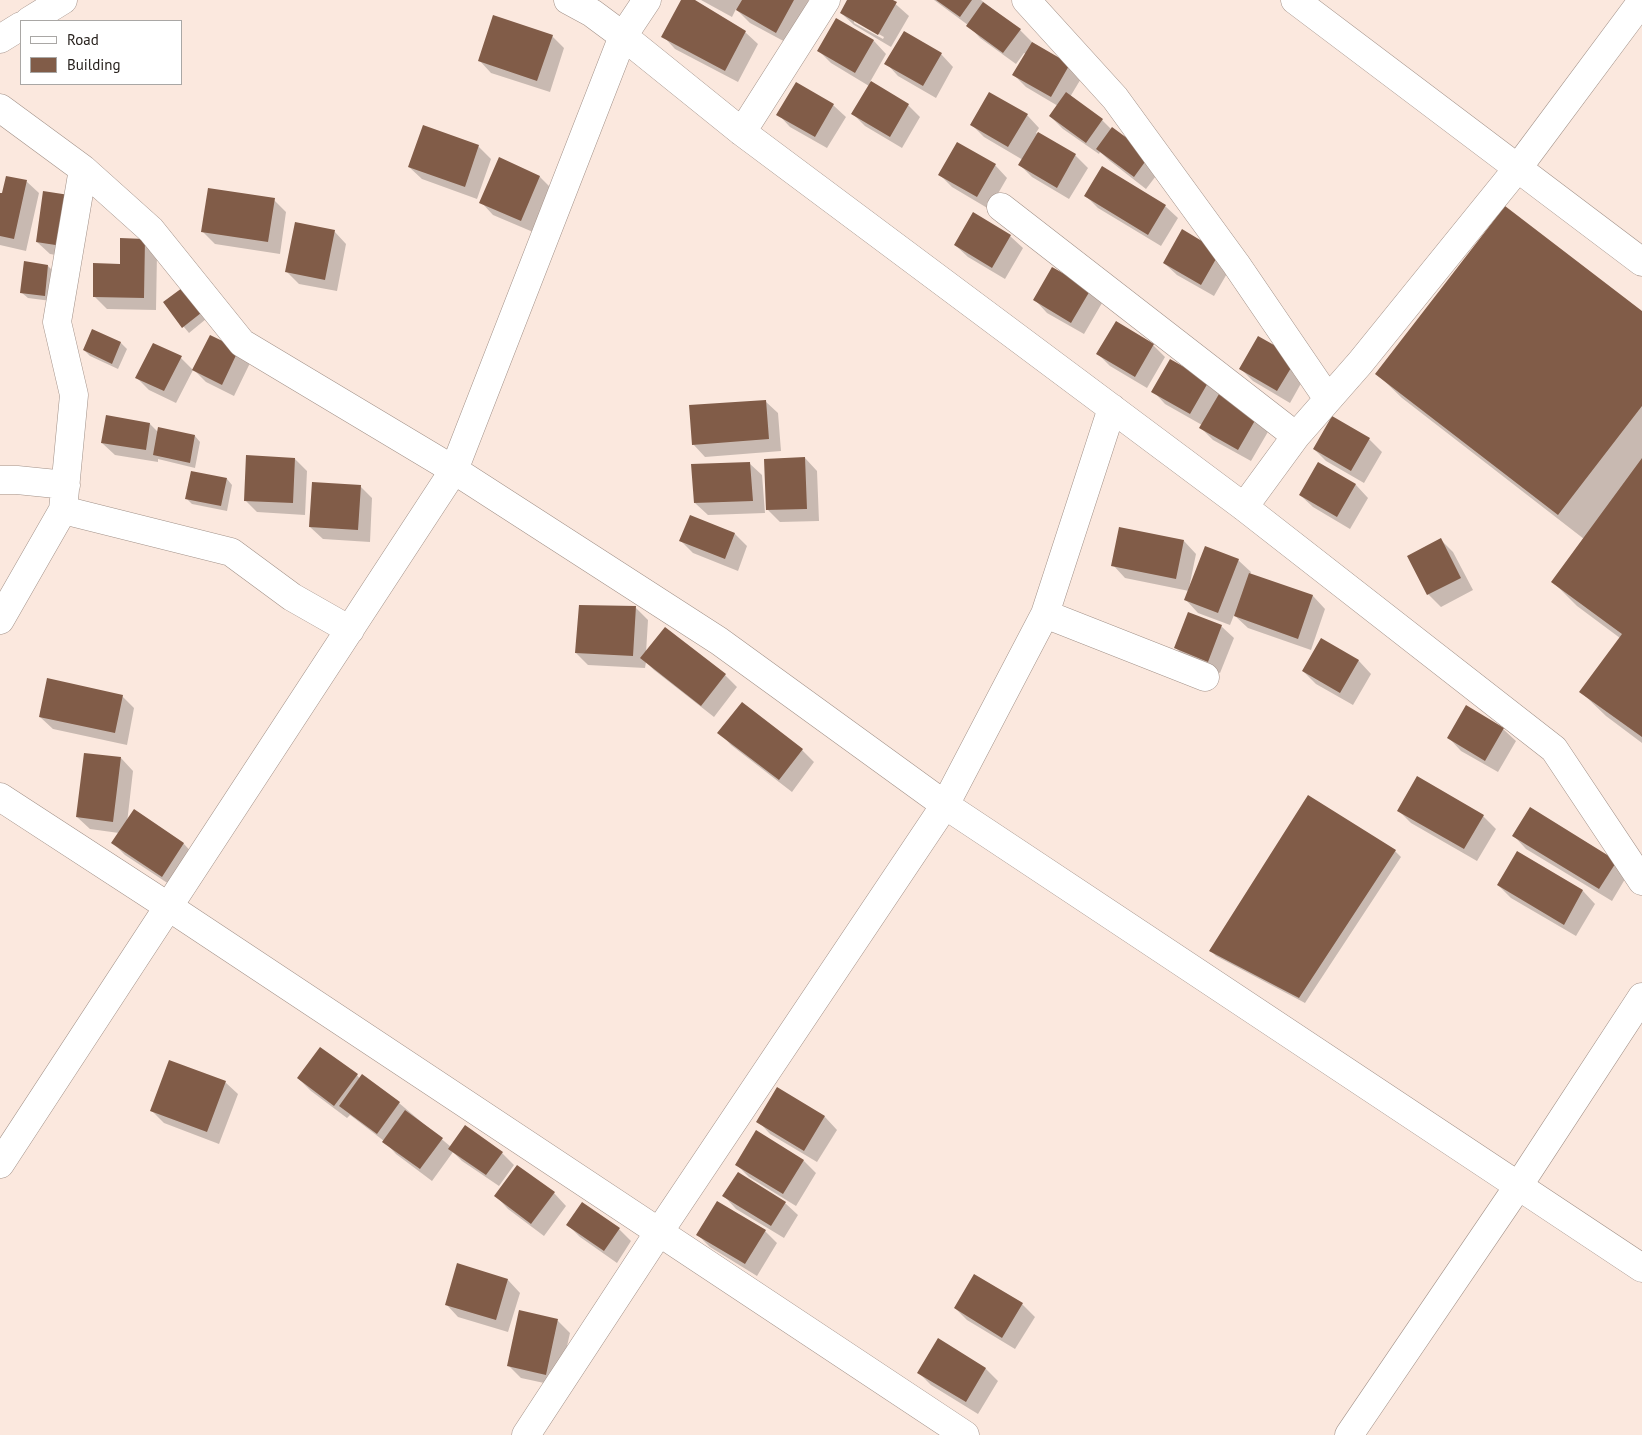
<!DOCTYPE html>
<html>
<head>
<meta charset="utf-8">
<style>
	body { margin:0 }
	#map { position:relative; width:1642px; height:1435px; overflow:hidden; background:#fbe8de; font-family:"PT Sans",sans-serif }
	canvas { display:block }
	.legend { position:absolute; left:20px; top:20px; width:162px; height:65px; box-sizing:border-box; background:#fff; border:1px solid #a9a7a5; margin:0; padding:6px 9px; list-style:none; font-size:15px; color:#28221e }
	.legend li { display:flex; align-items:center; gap:10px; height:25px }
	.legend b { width:25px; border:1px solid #a9a7a5 }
</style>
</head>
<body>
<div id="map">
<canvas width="1642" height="1435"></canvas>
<ul class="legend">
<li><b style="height:6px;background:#fff"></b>Road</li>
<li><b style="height:14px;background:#815c48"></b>Building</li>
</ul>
</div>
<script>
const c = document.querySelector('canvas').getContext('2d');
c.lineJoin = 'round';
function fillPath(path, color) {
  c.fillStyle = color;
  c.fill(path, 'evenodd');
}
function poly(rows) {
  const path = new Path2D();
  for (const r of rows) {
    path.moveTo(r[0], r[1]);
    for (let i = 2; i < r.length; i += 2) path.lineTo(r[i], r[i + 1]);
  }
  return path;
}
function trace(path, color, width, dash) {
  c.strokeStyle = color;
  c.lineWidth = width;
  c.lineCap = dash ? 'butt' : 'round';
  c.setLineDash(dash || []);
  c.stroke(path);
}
fillPath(poly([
	[683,0,693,0,745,32,758,44,738,82,675,49,663,36],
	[701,0,808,0,811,3,789,44,750,23,736,9,732,17],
	[849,0,891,0,909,16,891,47,854,25,841,13],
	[854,20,884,37,883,39,854,23],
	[934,0,981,0,1020,30,1032,42,1069,65,1082,77,1070,97,1102,120,1112,130,1162,168,1146,189,1110,161,1100,152,1099,154,1063,129,1050,116,1058,106,1026,87,1014,75,1026,54,1024,53,1016,64,980,38,968,25],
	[837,20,874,41,886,54,870,82,908,105,920,117,902,148,865,126,853,114,869,86,831,63,819,51],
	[552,36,564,48,550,92,491,73,479,60],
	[941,54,953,67,936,98,898,76,886,63],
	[833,105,846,117,827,148,790,127,778,114],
	[1027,115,1039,128,1036,133,1075,155,1088,168,1069,199,1032,177,1020,165,1023,160,984,137,972,125],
	[478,146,491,159,477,199,422,179,409,167],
	[499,159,540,177,552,189,533,232,493,215,481,202],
	[995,165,1007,178,989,209,952,187,940,175],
	[26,181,39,193,26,251,0,245,0,194,3,195],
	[44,193,74,258,50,254,37,242],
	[1086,196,1165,206,1178,218,1161,246,1098,208],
	[274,200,286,212,280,254,215,244,202,231],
	[334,231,346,244,337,291,299,284,286,271],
	[1183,231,1232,265,1214,296,1177,275,1164,263],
	[1010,236,1023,248,1005,279,968,257,955,245],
	[144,240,157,253,156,310,107,309,94,296],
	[48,266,54,272,51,301,28,298,22,293],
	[182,289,206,319,189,333,164,303],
	[1090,290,1102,303,1084,334,1047,313,1035,300],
	[1642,312,1642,743,1606,716,1581,692,1620,638,1577,606,1553,582,1584,539,1402,398,1377,374],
	[93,330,121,343,127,349,118,369,90,356,84,350],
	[210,337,250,363,234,396,206,382,194,370],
	[1259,338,1308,371,1290,403,1253,381,1241,369],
	[1153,345,1165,357,1147,388,1110,366,1098,354],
	[181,358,193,370,176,403,149,390,137,378],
	[1208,382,1220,394,1219,396,1269,430,1251,461,1213,440,1201,428,1202,425,1165,404,1153,391],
	[765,401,778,413,781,451,705,457,693,444],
	[1332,418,1369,439,1382,452,1364,483,1326,461,1314,449],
	[150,424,159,433,195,436,200,442,195,468,158,459,158,462,115,455,102,443],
	[805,458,817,471,819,521,780,522,768,510],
	[295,459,307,471,305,515,257,512,245,500],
	[749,463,762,475,765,513,708,515,695,503],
	[1319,464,1356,485,1368,498,1350,529,1313,507,1300,495],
	[227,479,232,485,227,511,192,504,186,498],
	[360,486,372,498,370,542,323,539,310,527],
	[735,534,747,546,738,571,693,553,681,541],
	[1441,540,1453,552,1473,590,1441,607,1428,594],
	[1184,541,1196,554,1189,588,1238,560,1251,572,1250,575,1313,596,1325,609,1311,650,1248,628,1234,615,1230,625,1198,613,1186,600,1189,591,1125,578,1113,565],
	[636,608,648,620,646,653,725,675,737,687,714,717,654,670,646,662,645,668,588,665,576,653],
	[1221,626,1234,638,1220,673,1188,660,1176,648],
	[1321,640,1359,661,1371,674,1353,705,1316,684,1303,671],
	[122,696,134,708,127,745,53,729,40,717],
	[742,703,802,750,814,762,792,792,731,745,719,732],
	[1503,729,1516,741,1498,772,1461,751,1449,738],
	[121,758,133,771,127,823,134,811,184,844,196,857,175,888,125,855,113,843,119,833,90,829,77,817],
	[1418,778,1483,816,1496,829,1477,861,1411,823,1399,811],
	[1514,836,1616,862,1628,874,1612,901,1526,849],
	[1395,851,1401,857,1305,1003,1216,956,1210,950],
	[1517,853,1583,891,1595,904,1576,936,1511,898,1498,885],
	[357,1075,360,1079,363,1076,399,1103,451,1147,502,1153,514,1165,499,1186,462,1161,453,1152,432,1181,396,1154,384,1141,350,1115,347,1118,311,1091,298,1078],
	[225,1082,238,1094,219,1144,164,1123,151,1110],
	[777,1089,825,1117,837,1130,817,1162,770,1134,758,1121],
	[804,1161,816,1173,796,1206,749,1177,737,1165],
	[518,1167,554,1193,566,1206,544,1236,508,1209,496,1196],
	[724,1196,785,1203,798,1215,784,1238,736,1209],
	[568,1225,619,1229,631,1241,617,1263,580,1237],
	[765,1231,777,1243,757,1276,710,1247,698,1235],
	[975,1276,1022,1304,1035,1317,1015,1349,967,1320,955,1308],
	[508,1280,520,1293,508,1332,458,1317,446,1304],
	[520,1312,558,1321,570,1333,558,1386,521,1378,508,1365],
	[939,1340,986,1369,998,1381,978,1414,931,1385,919,1373]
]), '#0003');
fillPath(poly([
	[681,0,695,0,746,31,725,71,661,37],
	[742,0,794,0,776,33,736,10],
	[847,0,893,0,897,2,878,35,840,13],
	[936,0,972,0,960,17],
	[983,2,1021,29,1003,53,966,26],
	[493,15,553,35,537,81,478,61],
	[836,18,874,40,855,73,817,51],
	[904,31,942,53,923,86,884,64],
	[1032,42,1070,64,1051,97,1012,75],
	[871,81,909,104,890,137,851,114],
	[796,82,834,104,815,137,776,115],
	[989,92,1028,114,1008,147,970,125],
	[1066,92,1103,119,1086,143,1049,116],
	[423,125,479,145,465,187,408,167],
	[1112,127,1150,155,1134,177,1096,149],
	[1038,132,1076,154,1057,188,1018,165],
	[957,142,996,164,977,197,938,175],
	[499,157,540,176,521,221,479,203],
	[1102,166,1166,205,1148,235,1084,196],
	[6,176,27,180,14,239,0,236,0,193,2,193],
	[208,188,275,198,268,242,201,232],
	[43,191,69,195,62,246,36,242],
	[1505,206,1642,311,1642,406,1558,515,1375,374],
	[973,212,1011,235,992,268,954,245],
	[295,222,335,230,325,280,285,272],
	[1182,229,1220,252,1201,285,1163,263],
	[120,238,145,239,144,298,93,297,93,263,120,264],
	[24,261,48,265,45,296,20,293],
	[1052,267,1091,289,1071,323,1033,300],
	[182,288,201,313,182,328,163,302],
	[1116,321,1154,344,1135,377,1096,354],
	[92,329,121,342,112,364,83,350],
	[210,335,239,349,222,385,192,370],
	[1258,336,1297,358,1277,391,1239,369],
	[153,343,182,356,164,391,135,378],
	[1170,359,1209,381,1190,414,1151,392],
	[1219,394,1257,417,1238,450,1199,428],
	[766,400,769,439,692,445,689,405],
	[106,415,150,423,146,450,101,443],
	[1332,416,1370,438,1351,471,1313,449],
	[158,427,195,435,190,463,153,455],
	[246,455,295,458,293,503,244,501],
	[805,457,807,509,766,510,764,459],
	[1642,458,1642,737,1579,692,1622,634,1551,582],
	[750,462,753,501,694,503,691,464],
	[1318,462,1356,484,1337,517,1299,495],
	[191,471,227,478,221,506,185,499],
	[312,482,361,485,358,530,309,527],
	[690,515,735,533,725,559,679,541],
	[1119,527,1184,540,1176,579,1111,566],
	[1441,538,1461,578,1427,595,1407,556],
	[1205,546,1239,559,1218,613,1184,600],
	[1249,573,1313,595,1298,639,1234,616],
	[579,605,636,606,633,656,575,653],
	[1188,612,1222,625,1208,662,1174,648],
	[665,627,726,674,701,706,640,658],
	[1321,638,1359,660,1340,693,1302,671],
	[47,678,123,695,115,733,39,717],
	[742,702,803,749,779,780,717,733],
	[1466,705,1504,728,1485,761,1447,738],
	[84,753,121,757,113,822,76,817],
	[1417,776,1484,815,1464,849,1397,811],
	[1308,795,1396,850,1299,998,1209,951],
	[1530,807,1617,861,1599,889,1512,836],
	[134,809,184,843,162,877,111,843],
	[1517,851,1583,890,1564,925,1497,885],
	[320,1047,358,1074,334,1106,297,1078],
	[169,1060,226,1081,207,1132,150,1111],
	[362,1074,400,1102,377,1134,339,1106],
	[777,1087,825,1116,804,1151,756,1122],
	[405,1110,443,1138,420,1169,382,1142],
	[465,1125,503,1152,486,1175,448,1149],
	[756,1130,804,1160,783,1194,735,1165],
	[517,1165,555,1192,531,1224,494,1196],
	[738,1172,786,1202,771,1226,722,1196],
	[717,1201,766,1230,745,1264,696,1235],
	[582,1202,620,1228,604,1251,566,1225],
	[457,1263,508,1279,496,1320,445,1305],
	[974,1274,1023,1303,1002,1338,954,1308],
	[519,1310,558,1319,546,1375,507,1366],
	[938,1338,986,1368,966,1402,917,1373]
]), '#815c48');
const minor = poly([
	[568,0,592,13,623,36,742,132,1244,507,1554,749,1642,881],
	[1026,0,1115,98,1236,264,1328,399],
	[1295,0,1642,262],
	[29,21,63,0],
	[0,39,21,26],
	[0,108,83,169,151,230,242,343,454,470,719,641,945,805,1642,1268],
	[742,132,826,0],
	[1001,207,1296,436],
	[0,480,17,480,66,485],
	[1244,507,1296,436,1360,363,1517,169,1642,1],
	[63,510,231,552,292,597,350,630],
	[1045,614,1205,677],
	[0,620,63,510,74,395,57,322,83,169],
	[0,797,169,907,965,1435],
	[0,1164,454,470,623,36,647,0],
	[526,1435,659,1232,945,805,1045,614,1112,408],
	[1349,1435,1519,1185,1642,997]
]);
trace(minor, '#a29188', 29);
trace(minor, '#fff', 28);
</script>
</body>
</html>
